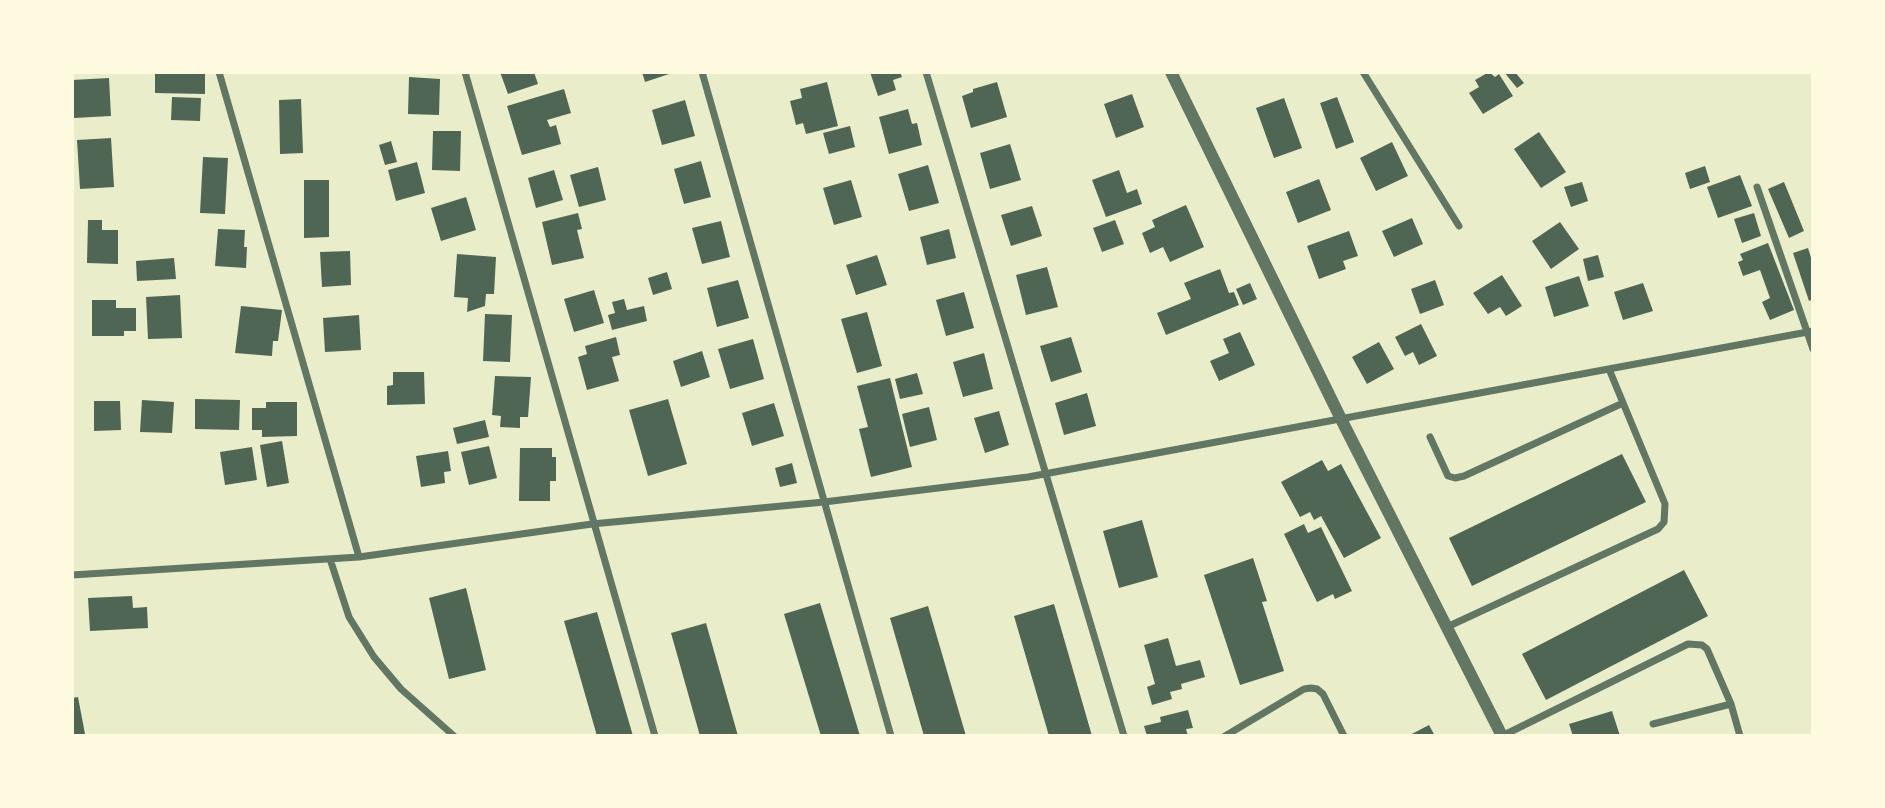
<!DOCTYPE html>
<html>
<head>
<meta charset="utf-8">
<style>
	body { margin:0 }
	#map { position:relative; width:1885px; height:808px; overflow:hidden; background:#e9edc9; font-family:"Noto Sans",sans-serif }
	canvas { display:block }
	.frame { position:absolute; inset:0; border:74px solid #fefae0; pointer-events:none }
</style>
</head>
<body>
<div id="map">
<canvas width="1885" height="808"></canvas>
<div class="frame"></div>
</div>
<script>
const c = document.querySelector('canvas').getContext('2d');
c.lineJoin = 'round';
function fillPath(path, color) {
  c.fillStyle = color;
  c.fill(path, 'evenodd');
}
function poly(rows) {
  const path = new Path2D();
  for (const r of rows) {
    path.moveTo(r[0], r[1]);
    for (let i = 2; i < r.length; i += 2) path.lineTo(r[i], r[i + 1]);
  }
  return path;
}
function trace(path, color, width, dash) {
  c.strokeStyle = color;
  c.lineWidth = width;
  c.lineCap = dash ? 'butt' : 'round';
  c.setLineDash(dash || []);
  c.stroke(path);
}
fillPath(poly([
	[155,72,205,72,205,94,155,93],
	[500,72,534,72,538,84,508,94],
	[642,72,675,72,645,82],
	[870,72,900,72,902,77,893,80,896,90,878,96],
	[1489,72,1495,77,1499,74,1513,96,1483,114,1469,93,1479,87,1475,80],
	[1504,72,1515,72,1524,83,1517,88],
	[409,77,440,79,439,115,408,114],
	[109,78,111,116,74,118,72,80],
	[827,82,838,126,806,134,803,123,796,125,790,101,802,98,800,89],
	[997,82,1007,117,971,128,962,96,973,92,973,89],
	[564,89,571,113,547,120,550,127,556,125,561,144,522,155,507,106],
	[1132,94,1144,127,1116,138,1104,104],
	[172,97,201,98,200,121,171,120],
	[1337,97,1354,142,1336,149,1320,103],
	[1284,98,1302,148,1274,158,1256,108],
	[301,99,303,153,280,154,279,100],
	[685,100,695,136,662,145,652,110],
	[908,109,912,124,917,123,922,145,889,154,879,117],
	[850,126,855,147,829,154,823,133],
	[433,131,461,131,460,171,432,170],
	[1539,132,1566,172,1541,188,1514,149],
	[111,138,114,187,80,189,77,140],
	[391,141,397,162,385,165,379,145],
	[1392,142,1408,176,1376,191,1360,158],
	[1010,144,1021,180,990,189,980,153],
	[203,157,228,158,225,214,200,213],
	[701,161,711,197,684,204,674,169],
	[417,162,425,193,396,201,388,170],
	[928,165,939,203,909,211,898,174],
	[1705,166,1710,182,1690,189,1685,173],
	[598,167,606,200,579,207,570,175],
	[554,170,563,200,536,208,528,178],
	[1119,170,1127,193,1137,189,1142,204,1106,217,1092,180],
	[1740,175,1752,206,1718,218,1707,187],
	[1319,179,1331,210,1298,223,1286,192],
	[304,180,329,180,329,237,304,238],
	[851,180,862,217,834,225,823,188],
	[1582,182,1588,201,1571,207,1564,187],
	[1784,182,1804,231,1789,238,1768,189],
	[466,197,476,230,441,241,431,208],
	[1186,205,1204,247,1170,262,1163,247,1150,253,1142,233,1155,227,1152,220],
	[1032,206,1042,236,1011,246,1001,215],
	[578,213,582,229,577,230,584,258,552,265,542,222],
	[1754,213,1761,236,1742,243,1734,219],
	[1412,218,1423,244,1394,257,1382,231],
	[88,220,102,220,102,230,118,230,118,264,87,263],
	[1115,220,1124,244,1102,252,1093,228],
	[721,221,730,257,702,264,692,228],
	[1560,222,1579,249,1551,269,1532,241],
	[218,229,245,230,244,247,247,247,246,268,215,266],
	[949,229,956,258,927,265,920,237],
	[1349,231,1358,256,1343,261,1346,269,1319,279,1307,246],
	[1768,243,1794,310,1770,320,1762,302,1770,298,1760,270,1743,276,1738,262,1743,260,1740,254],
	[1808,248,1813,264,1813,299,1809,301,1793,253],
	[350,251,351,285,322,287,320,252],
	[457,254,496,257,494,294,486,294,485,306,467,312,468,298,454,297],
	[877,255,887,285,856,295,846,265],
	[1598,255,1604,277,1588,281,1583,259],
	[174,258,176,279,137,281,136,261],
	[1047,267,1058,307,1026,315,1016,275],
	[1220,269,1229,293,1234,292,1239,305,1166,335,1157,313,1191,299,1184,283],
	[667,272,672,289,653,295,648,278],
	[1502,275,1522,306,1506,316,1500,307,1488,314,1473,293],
	[1579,276,1589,306,1554,317,1545,287],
	[738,280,749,318,717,327,707,288],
	[1435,280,1444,305,1420,314,1411,289],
	[1250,283,1257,299,1243,305,1236,289],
	[1643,283,1653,311,1623,320,1614,292],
	[594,290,604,323,574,332,564,299],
	[964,292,974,328,946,336,936,300],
	[180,295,182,338,148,339,146,297],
	[624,299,627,310,644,306,647,321,612,330,608,315,615,313,612,302],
	[92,300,116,300,116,308,136,308,136,331,124,331,124,336,92,336],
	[241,306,282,310,278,341,273,341,272,356,235,353],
	[867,312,882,366,857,373,841,319],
	[485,314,512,315,510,362,483,361],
	[359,315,361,350,325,352,323,318],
	[1421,324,1437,356,1419,365,1413,352,1405,356,1395,337],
	[1240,332,1255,365,1219,381,1210,361,1229,353,1223,339],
	[616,337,620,355,612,357,619,381,587,390,578,357,587,354,585,346],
	[1071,337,1082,372,1051,382,1040,346],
	[753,339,764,379,730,389,718,349],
	[1379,342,1394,369,1367,384,1352,357],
	[702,351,710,377,681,387,673,361],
	[984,353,993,389,963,397,953,362],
	[393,372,424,372,425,404,387,405,387,386,393,385],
	[917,373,923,394,900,399,895,379],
	[495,376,531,377,528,417,520,417,520,428,500,427,501,416,492,415],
	[890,378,912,467,871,477,859,429,868,427,857,386],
	[1087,393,1096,426,1064,435,1055,403],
	[195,399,240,400,239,430,195,429],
	[668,399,687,464,648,476,629,410],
	[142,400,174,402,172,433,140,432],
	[94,401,120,401,121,430,94,431],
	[266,402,297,402,297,436,262,437,262,430,252,430,252,408,266,408],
	[774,403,784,436,752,446,742,413],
	[929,407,937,440,910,447,902,414],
	[999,411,1009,445,985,453,974,418],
	[485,420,489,437,457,444,453,428],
	[282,441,289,483,267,487,260,445],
	[489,446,497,478,469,485,461,452],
	[252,447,257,480,225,485,220,452],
	[520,448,552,448,552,457,556,457,556,481,550,481,550,501,519,501],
	[448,451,451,471,444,472,445,483,421,487,416,456],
	[1622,454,1646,502,1472,586,1449,538],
	[1322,460,1328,471,1341,464,1381,538,1344,558,1321,516,1314,520,1310,512,1300,517,1281,482],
	[792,463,797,483,780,487,775,468],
	[1142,520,1158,577,1119,588,1103,531],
	[1304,524,1308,533,1321,527,1352,591,1335,599,1333,594,1317,602,1284,534],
	[1253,558,1267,601,1262,602,1284,671,1240,685,1204,575],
	[1684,570,1708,616,1546,700,1522,654],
	[466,588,486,670,449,679,429,598],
	[132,596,133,608,147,607,148,628,90,631,88,598],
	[820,603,860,736,821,736,784,614],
	[1054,604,1092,736,1049,736,1014,616],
	[928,606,966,736,924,736,890,618],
	[597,612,633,736,597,736,564,621],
	[706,623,738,736,700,736,671,633],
	[1168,638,1176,666,1200,660,1205,677,1181,684,1182,689,1170,692,1172,699,1152,705,1147,687,1155,684,1144,645],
	[78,697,85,734,72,736,72,698],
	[1188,710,1193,728,1186,729,1188,736,1147,736,1144,726,1161,722,1160,717],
	[1612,711,1620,736,1573,736,1569,724],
	[1429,725,1435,736,1408,736]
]), '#4f6655');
trace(poly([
	[219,72,359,557],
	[465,72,655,736],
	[702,72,891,736],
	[926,72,1124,736],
	[1363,72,1459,226],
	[1757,187,1813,349],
	[1430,437,1448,476,1455,478,1464,476,1623,403],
	[330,559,349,617,374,657,401,689,454,736],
	[72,575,359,557,592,524,824,502,1028,477,1813,331],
	[1447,627,1658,529,1664,522,1665,504,1609,369],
	[1731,704,1740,736],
	[1225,736,1304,689,1311,688,1317,689,1323,694,1344,736],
	[1502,736,1688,644,1702,645,1707,649,1731,704,1653,724]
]), '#617663', 7);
trace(poly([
	[1171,72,1341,419,1502,736]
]), '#617663', 12);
</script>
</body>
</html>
